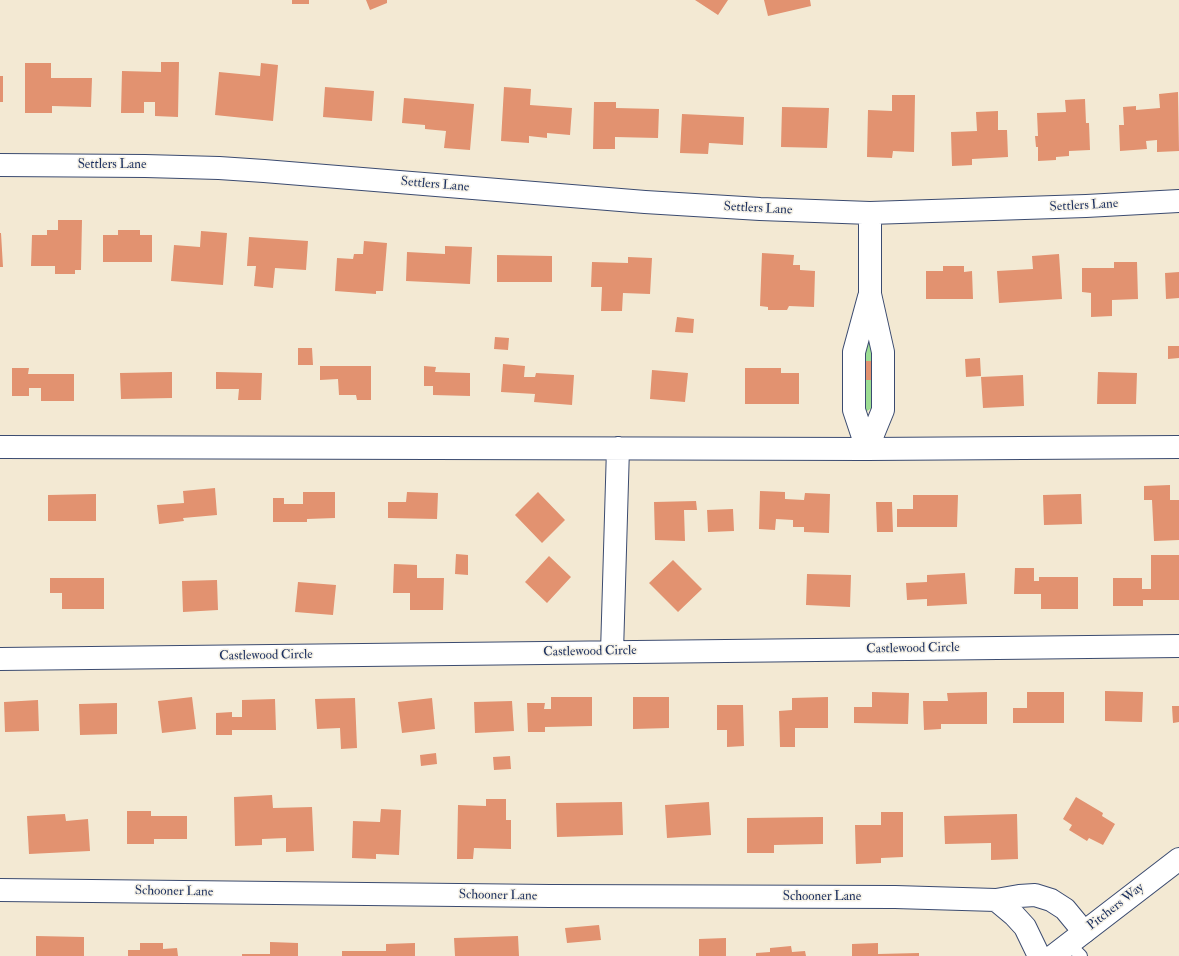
<!DOCTYPE html>
<html>
<head>
<meta charset="utf-8">
<style>
	body { margin:0 }
	canvas { display:block; background:#f3e9d3 }
</style>
</head>
<body>
<canvas width="1179" height="956"></canvas>
<script>
const c = document.querySelector('canvas').getContext('2d');
c.lineJoin = 'round';
function fillPath(path, color) {
  c.fillStyle = color;
  c.fill(path, 'evenodd');
}
function poly(rows) {
  const path = new Path2D();
  for (const r of rows) {
    path.moveTo(r[0], r[1]);
    for (let i = 2; i < r.length; i += 2) path.lineTo(r[i], r[i + 1]);
  }
  return path;
}
function trace(path, color, width, dash) {
  c.strokeStyle = color;
  c.lineWidth = width;
  c.lineCap = dash ? 'butt' : 'round';
  c.setLineDash(dash || []);
  c.stroke(path);
}
function write(font, color, halo, rows, align = 'center') {
  c.font = font + ' "IM FELL Double Pica",serif';
  c.lineWidth = 3;
  c.setLineDash([]);
  c.textBaseline = 'middle';
  c.strokeStyle = halo;
  c.fillStyle = color;
  for (const [text, x, y, turn = 0] of rows) {
    c.save();
    c.translate(x, y);
    c.rotate((+turn || 0) * Math.PI / 180);
    c.textAlign = isNaN(turn) ? turn : align;
    if (halo) c.strokeText(text, 0, 0);
    c.fillText(text, 0, 0);
    c.restore();
  }
}
fillPath(poly([
	[866,337,872,342,872,408,867,411,865,410,860,356]
]), '#9cdd93');
fillPath(poly([
	[292,0,309,0,309,4,292,4],
	[366,0,387,0,387,3,370,10],
	[695,0,728,0,718,15],
	[764,0,810,0,811,6,768,16],
	[161,62,179,62,178,117,155,116,155,102,144,102,144,113,121,113,122,71,161,72],
	[25,63,51,63,51,78,92,78,91,107,52,106,52,113,25,113],
	[261,63,278,65,273,121,215,115,219,72,260,76],
	[0,76,3,76,3,102,0,102],
	[325,87,374,91,372,121,323,117],
	[504,87,531,89,530,105,572,108,570,135,547,133,547,138,529,136,529,143,501,141],
	[1178,92,1179,151,1157,152,1157,140,1146,141,1147,149,1120,151,1119,125,1124,125,1123,107,1136,106,1136,110,1160,108,1159,94],
	[892,95,915,95,914,152,893,151,892,158,867,157,868,110,892,111],
	[404,98,474,104,470,150,444,148,446,131,425,129,425,125,402,123],
	[1085,99,1086,123,1089,123,1090,150,1069,151,1069,156,1056,157,1056,160,1038,161,1038,147,1036,147,1035,136,1038,136,1037,113,1066,112,1065,100],
	[594,102,616,102,616,108,659,109,658,138,615,137,615,149,593,149],
	[782,107,829,108,827,148,781,147],
	[998,111,998,130,1007,130,1008,157,972,159,972,165,952,166,951,132,977,131,976,112],
	[682,114,744,117,743,145,709,143,708,154,680,153],
	[58,220,82,220,81,270,75,270,75,274,55,274,55,266,31,266,32,235,47,235,47,230,58,230],
	[118,230,140,230,140,235,152,235,152,262,103,262,103,235,118,235],
	[201,231,227,233,223,285,171,281,174,245,200,247],
	[0,233,1,233,3,267,0,267],
	[249,237,308,241,306,270,275,268,273,288,254,286,256,266,247,266],
	[364,241,387,243,383,291,376,291,376,294,335,291,337,258,353,259,354,254,363,254],
	[445,246,472,247,470,284,406,281,407,252,445,254],
	[762,253,794,255,793,265,800,265,800,270,815,271,814,307,789,306,787,310,768,310,768,307,760,306],
	[1059,254,1062,299,999,303,997,271,1033,269,1032,256],
	[497,255,552,256,552,282,497,282],
	[628,257,652,258,650,294,623,293,622,311,601,311,602,287,591,287,592,262,628,263],
	[1114,262,1137,262,1138,299,1112,300,1112,316,1091,317,1091,293,1082,292,1082,268,1114,268],
	[943,266,964,266,964,272,972,271,973,299,926,299,926,271,943,271],
	[1179,272,1179,298,1166,299,1165,273],
	[677,317,694,319,693,333,675,332],
	[495,337,509,338,508,350,494,349],
	[1168,346,1179,346,1179,358,1168,359],
	[298,348,312,348,313,365,298,365],
	[980,358,981,376,966,377,965,359],
	[863,361,873,361,873,380,863,380],
	[503,364,525,366,524,377,535,377,536,373,574,375,572,405,534,402,535,394,501,392],
	[320,366,371,366,371,400,357,400,356,395,339,395,338,379,320,380],
	[424,366,436,367,435,372,470,373,470,396,433,395,433,386,424,386],
	[12,368,29,368,28,374,74,374,74,401,41,401,41,388,29,388,29,396,12,396],
	[745,368,781,368,781,373,799,373,799,404,745,404],
	[652,370,688,373,685,402,650,399],
	[172,372,172,398,121,399,120,373],
	[216,372,262,373,261,400,238,400,239,389,216,389],
	[1098,372,1137,373,1136,404,1097,404],
	[1023,375,1024,406,983,408,981,377],
	[1170,485,1170,500,1179,500,1179,540,1154,541,1152,500,1144,500,1144,486],
	[215,488,217,515,183,518,184,521,159,524,157,505,184,503,183,491],
	[760,491,785,492,785,499,804,500,805,493,830,494,829,533,804,532,804,527,793,527,793,520,776,519,775,530,759,529],
	[303,492,335,492,335,518,307,519,307,522,273,522,273,498,284,498,284,504,303,504],
	[407,492,438,493,437,519,388,518,388,502,406,502],
	[538,492,565,520,542,543,515,515],
	[96,494,96,521,48,521,48,495],
	[1081,494,1082,524,1044,525,1043,495],
	[913,495,958,495,957,527,897,527,897,509,913,509],
	[696,501,697,510,684,510,685,541,655,540,654,502],
	[876,502,892,502,893,532,877,532],
	[733,509,734,531,708,532,707,510],
	[456,554,468,555,468,575,455,574],
	[1151,555,1179,555,1179,600,1143,600,1143,606,1113,606,1113,578,1142,578,1142,589,1151,589],
	[549,556,571,577,547,603,525,582],
	[673,560,702,589,678,612,649,583],
	[394,564,417,565,417,578,444,578,443,610,410,610,410,593,393,593],
	[1015,568,1034,568,1034,581,1039,581,1039,577,1078,577,1078,609,1041,609,1041,594,1014,594],
	[965,573,967,604,927,606,927,599,907,600,906,583,927,582,927,575],
	[807,574,851,575,850,607,806,605],
	[50,578,104,578,104,609,62,609,62,593,50,593],
	[217,580,218,610,183,612,182,581],
	[298,582,336,585,333,615,295,612],
	[1105,691,1143,692,1142,722,1105,721],
	[872,692,909,693,908,724,854,723,854,707,872,707],
	[987,692,987,724,941,724,941,729,924,730,923,701,948,701,947,693],
	[1027,692,1064,692,1064,723,1013,723,1013,708,1027,708],
	[192,697,196,729,162,733,158,701],
	[551,697,592,697,592,726,545,727,545,732,528,732,527,703,545,703,544,709,551,709],
	[633,697,669,697,669,728,633,729],
	[828,697,828,728,795,728,795,747,780,747,779,711,792,710,792,698],
	[355,698,357,748,341,749,340,728,317,729,315,699],
	[432,698,435,729,402,733,398,702],
	[275,699,276,730,232,730,232,735,216,735,216,713,232,712,232,717,242,717,242,700],
	[38,700,39,731,5,732,4,702],
	[512,701,514,731,475,733,474,702],
	[117,703,117,734,80,735,79,704],
	[717,705,743,705,744,746,727,747,727,730,717,730],
	[1172,706,1179,706,1179,722,1173,723],
	[436,753,437,764,421,766,420,755],
	[510,756,511,769,494,770,493,757],
	[272,795,273,808,312,807,314,851,286,852,286,838,262,839,262,845,235,846,234,797],
	[1076,797,1103,813,1102,816,1115,824,1103,845,1089,838,1087,841,1069,830,1072,825,1063,819],
	[486,799,506,799,506,820,511,820,511,849,474,848,473,859,457,859,458,805,486,806],
	[622,802,623,835,557,837,556,803],
	[709,802,711,835,667,838,665,805],
	[381,809,401,810,399,855,376,854,376,859,352,858,353,821,380,822],
	[127,811,151,811,151,816,187,816,187,839,154,839,154,844,127,844],
	[881,812,903,812,903,857,881,858,881,863,856,864,855,825,881,825],
	[65,814,66,821,88,819,90,851,29,854,27,816],
	[1017,814,1018,859,991,860,991,843,945,844,944,816],
	[823,817,823,844,774,845,774,853,747,853,747,818],
	[599,925,601,940,567,943,565,928],
	[36,936,84,937,84,956,36,956],
	[518,936,519,956,455,956,454,938],
	[726,938,726,956,699,956,699,939],
	[270,942,298,943,298,956,242,956,242,954,270,954],
	[140,943,163,943,163,949,177,948,178,956,128,956,128,950,140,950],
	[415,943,415,956,342,956,342,951,386,951,386,944],
	[878,943,878,954,919,953,919,956,852,956,852,944],
	[791,946,792,952,805,951,806,956,756,956,756,953,770,952,770,948]
]), '#e29270');
const service = poly([
	[1069,944,1081,956]
]);
const minor = poly([
	[0,165,145,166,219,168,264,171,645,202,760,209,870,213,1086,206,1179,201],
	[0,447,867,449,1179,447],
	[867,449,883,410,883,352,870,294,870,213],
	[867,449,854,410,854,352,869,297],
	[612,652,618,448],
	[0,659,1179,646],
	[0,890,550,896,895,897,996,900],
	[1039,956,1025,927,1014,915,996,900,1019,896,1035,895,1051,900,1065,909,1084,932]
]);
const secondary = poly([
	[1053,956,1179,859]
]);
trace(service, '#3b4b70', 14);
trace(minor, '#3b4b70', 24);
trace(secondary, '#3b4b70', 24);
trace(service, '#fff', 12);
trace(minor, '#fff', 22);
trace(secondary, '#fff', 22);
write('13px', '#1b2f5e', '#f7f3e8', [
	["Settlers Lane",112,165],
	["Settlers Lane",435,185,5],
	["Settlers Lane",1084,206,-3],
	["Settlers Lane",758,209,3],
	["Castlewood Circle",913,649,-1],
	["Castlewood Circle",590,652,-1],
	["Castlewood Circle",266,656,-1],
	["Schooner Lane",174,892,1],
	["Schooner Lane",498,896,1],
	["Schooner Lane",822,897],
	["Pitchers Way",1116,907,-38]
]);
</script>
</body>
</html>
